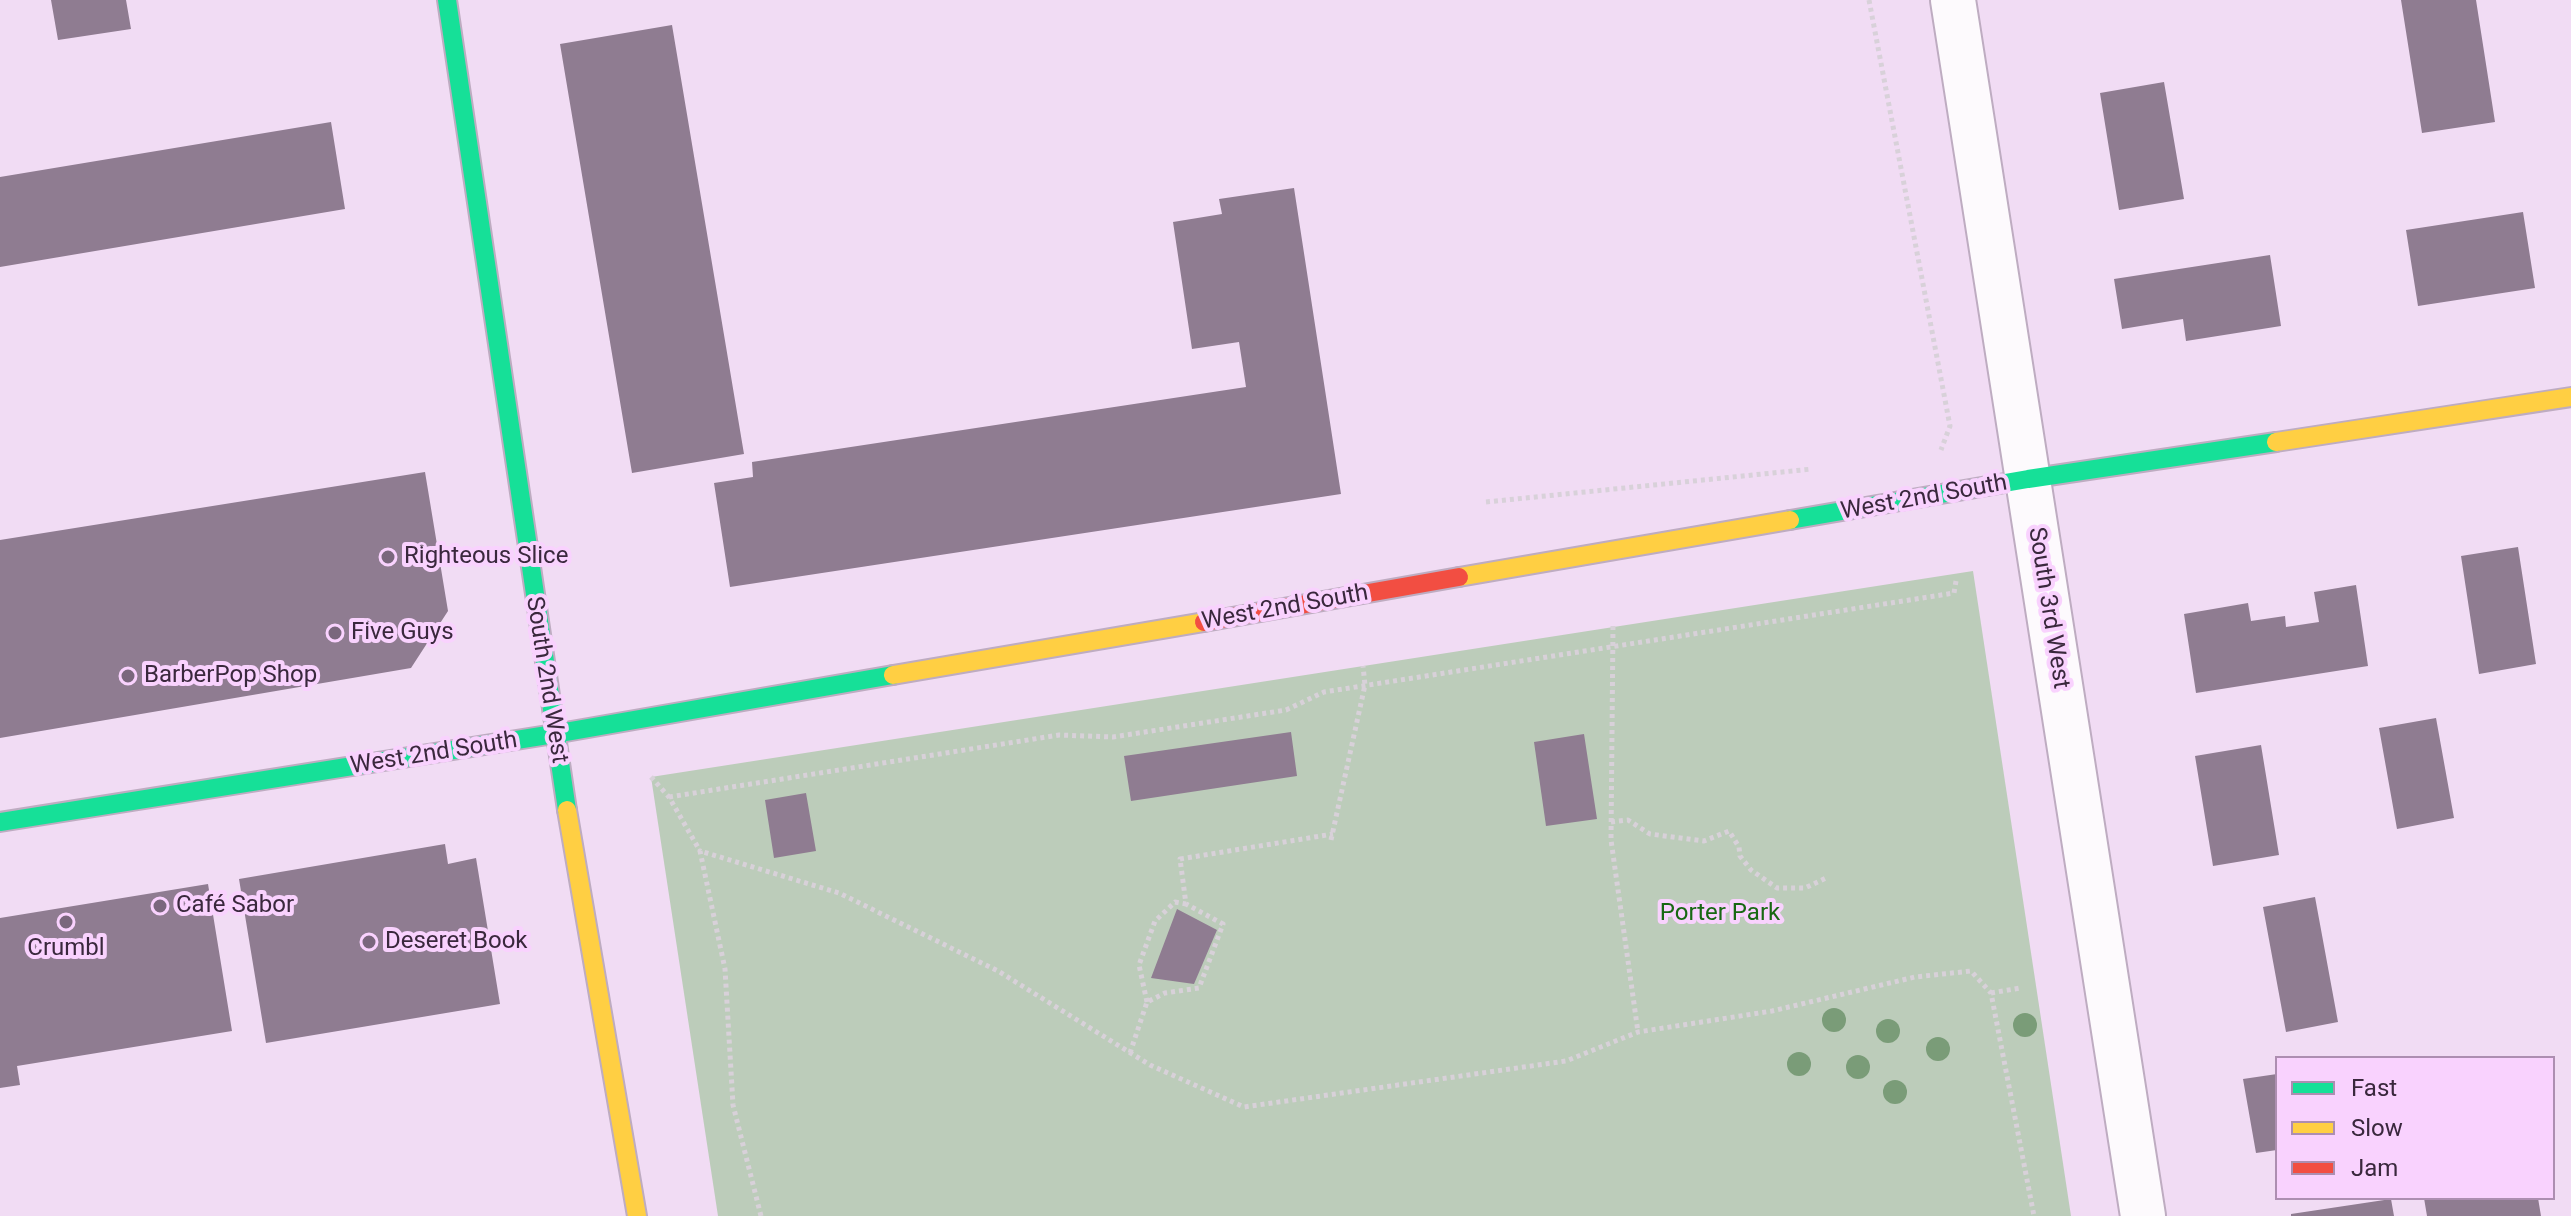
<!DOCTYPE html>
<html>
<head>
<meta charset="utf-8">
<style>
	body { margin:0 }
	#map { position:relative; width:2571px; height:1216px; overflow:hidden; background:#f1dcf4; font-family:Roboto,sans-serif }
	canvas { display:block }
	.legend { position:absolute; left:2275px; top:1056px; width:280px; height:144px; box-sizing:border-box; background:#f9d2fe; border:2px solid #ad8eb1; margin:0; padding:10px 14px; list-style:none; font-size:24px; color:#3a283d }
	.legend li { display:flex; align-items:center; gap:16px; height:40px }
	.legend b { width:40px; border:2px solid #ad8eb1 }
</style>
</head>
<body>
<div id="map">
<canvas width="2571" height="1216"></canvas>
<ul class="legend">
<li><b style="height:10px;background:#16e098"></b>Fast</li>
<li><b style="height:10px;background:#ffcf43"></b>Slow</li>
<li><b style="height:10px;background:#f24e42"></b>Jam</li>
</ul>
</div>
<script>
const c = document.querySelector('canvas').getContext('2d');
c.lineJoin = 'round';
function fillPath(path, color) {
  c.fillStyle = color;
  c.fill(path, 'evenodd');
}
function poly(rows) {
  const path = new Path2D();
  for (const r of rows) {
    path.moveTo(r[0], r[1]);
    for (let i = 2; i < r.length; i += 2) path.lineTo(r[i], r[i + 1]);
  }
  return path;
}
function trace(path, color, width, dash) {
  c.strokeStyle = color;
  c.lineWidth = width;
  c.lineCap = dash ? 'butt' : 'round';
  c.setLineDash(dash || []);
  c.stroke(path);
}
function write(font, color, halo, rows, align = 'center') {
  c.font = font + ' Roboto,sans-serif';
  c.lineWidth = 8;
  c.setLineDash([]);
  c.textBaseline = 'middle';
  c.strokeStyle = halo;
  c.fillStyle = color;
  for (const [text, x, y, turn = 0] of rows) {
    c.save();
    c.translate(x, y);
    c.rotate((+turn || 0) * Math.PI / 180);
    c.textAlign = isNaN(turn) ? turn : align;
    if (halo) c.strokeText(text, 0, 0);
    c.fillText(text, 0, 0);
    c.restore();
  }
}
fillPath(poly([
	[1973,571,2071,1216,718,1216,651,777]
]), '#bcccba');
fillPath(poly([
	[51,0,126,0,131,29,58,40],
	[2401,0,2476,0,2495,122,2422,133],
	[672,25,744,454,632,473,560,44],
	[2164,82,2184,199,2119,210,2100,93],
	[331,122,345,209,0,267,0,177],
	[1294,188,1341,494,730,587,714,483,753,477,752,462,1246,387,1239,342,1192,349,1173,222,1222,214,1219,199],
	[2523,212,2535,288,2418,306,2406,230],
	[2270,255,2281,326,2186,341,2183,319,2122,329,2114,279],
	[425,472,448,611,411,668,0,738,0,540],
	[2518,547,2536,664,2479,674,2461,556],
	[2356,585,2368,666,2196,693,2184,614,2248,603,2251,621,2285,616,2286,627,2319,622,2314,592],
	[2436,718,2454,818,2397,829,2379,728],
	[1291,732,1297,776,1131,801,1124,756],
	[1584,734,1597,819,1546,826,1534,742],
	[2261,745,2279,855,2213,866,2195,756],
	[806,793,816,851,774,858,765,800],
	[445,844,448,864,476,858,500,1004,266,1043,239,879],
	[208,884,232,1031,17,1066,20,1085,0,1088,0,918],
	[2315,897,2338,1022,2286,1032,2263,907],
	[1177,909,1217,930,1194,984,1151,978],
	[2277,1074,2277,1150,2256,1153,2243,1079],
	[2424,1198,2538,1198,2541,1216,2427,1216],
	[2391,1199,2394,1216,2291,1216,2291,1214]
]), '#8f7c91');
const street = poly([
	[1953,0,2143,1216]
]);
const fast = poly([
	[447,0,567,810],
	[1790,520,2028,479,2276,442],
	[0,822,554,734,893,675]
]);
const slow = poly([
	[2276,442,2571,397],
	[1459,577,1790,520],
	[893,675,1204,622],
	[567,810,637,1216]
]);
const jam = poly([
	[1204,622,1459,577]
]);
trace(street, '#beacc1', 48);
trace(fast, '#beacc1', 22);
trace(slow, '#beacc1', 22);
trace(jam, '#beacc1', 22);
trace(poly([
	[1869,0,1950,426,1941,450],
	[1486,502,1812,469],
	[1613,626,1611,840,1638,1032],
	[651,777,669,797,700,851],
	[669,797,1059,735,1113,737,1286,710,1324,692,1954,593,1956,581],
	[1611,822,1628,820,1650,834,1704,841,1729,831,1739,847,1740,856,1751,870,1777,888,1805,888,1826,878],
	[1331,840,1365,685,1363,666],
	[1991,993,2020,988],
	[1147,1002,1139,965,1155,921,1175,902,1186,904],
	[1130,1053,1147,1002,1165,993,1199,988,1223,924,1186,904,1180,859,1333,834],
	[761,1216,733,1105,725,969,700,851,839,893,998,971,1150,1065,1244,1107,1566,1061,1638,1032,1772,1011,1915,977,1971,971,1991,993,2034,1216]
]), '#d8d1d9', 5, [4, 4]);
trace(street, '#fdfafd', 44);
trace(fast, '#16e098', 18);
trace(slow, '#ffcf43', 18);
trace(jam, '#f24e42', 18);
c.fillStyle = '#7a9c78';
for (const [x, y] of [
	[1834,1020],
	[2025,1025],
	[1888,1031],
	[1938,1049],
	[1799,1064],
	[1858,1067],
	[1895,1092]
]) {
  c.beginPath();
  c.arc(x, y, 12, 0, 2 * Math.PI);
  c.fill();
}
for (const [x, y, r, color] of [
	[388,557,8,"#7a677d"],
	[335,633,8,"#7a677d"],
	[128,676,8,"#7a677d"],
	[160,906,8,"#7a677d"],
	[66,922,8,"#7a677d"],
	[369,942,8,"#7a677d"]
]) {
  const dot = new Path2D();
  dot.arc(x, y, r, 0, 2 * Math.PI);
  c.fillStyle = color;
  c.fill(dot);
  trace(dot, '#f9d2fe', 3);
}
write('24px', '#3a283d', '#f9d2fe', [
	["West 2nd South",1924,498,-10],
	["West 2nd South",1285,608,-10],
	["South 3rd West",2048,608,81],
	["South 2nd West",546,680,81],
	["West 2nd South",434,754,-9]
]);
write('24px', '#3a283d', '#f9d2fe', [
	["Righteous Slice",404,557],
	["Five Guys",351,633],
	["BarberPop Shop",144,676],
	["Café Sabor",176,906],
	["Deseret Book",385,942],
	["Crumbl",66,949,"center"]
], 'left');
write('24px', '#186813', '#f9d2fe', [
	["Porter Park",1720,914]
]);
</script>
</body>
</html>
